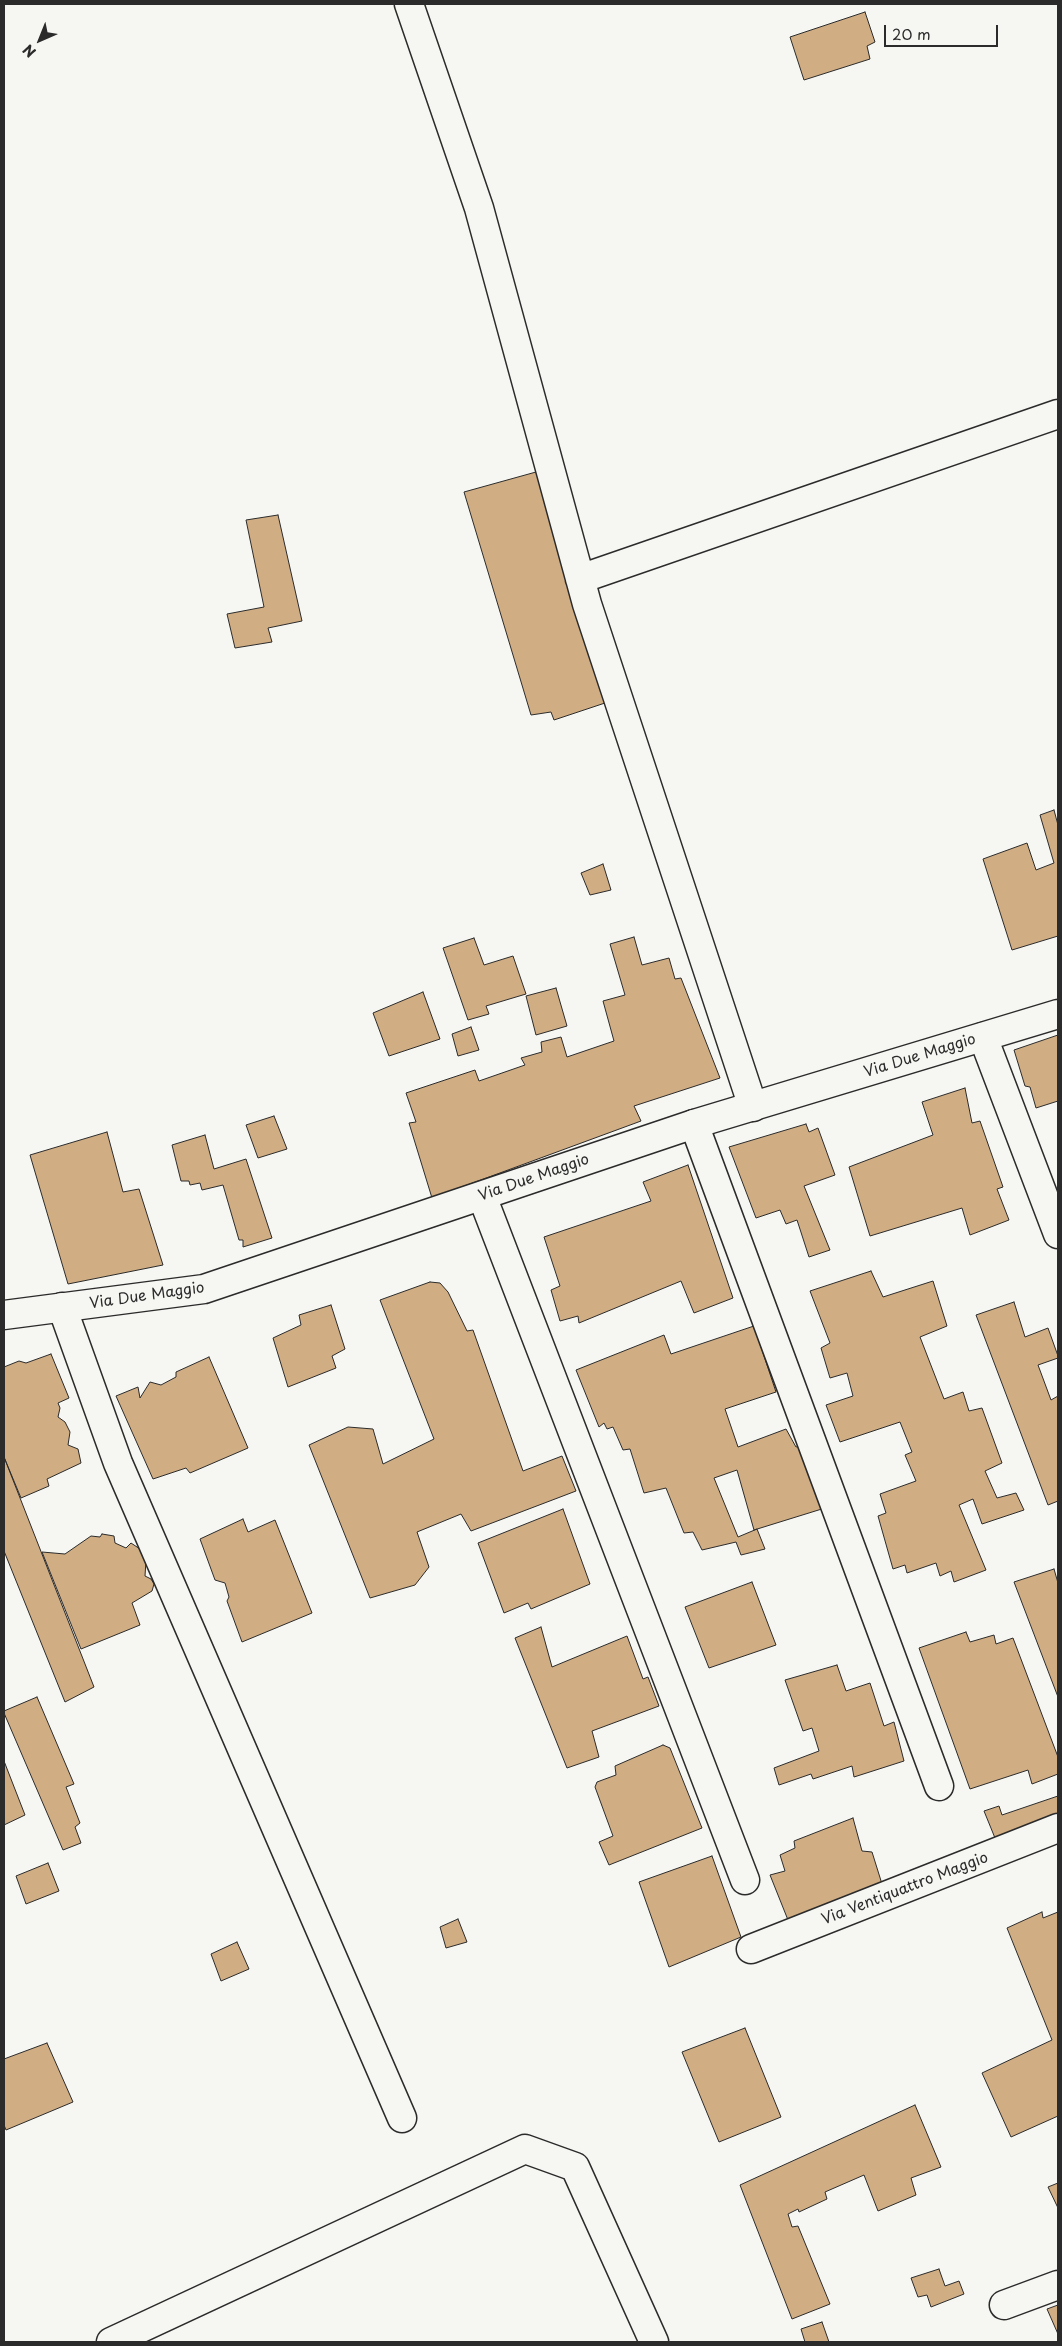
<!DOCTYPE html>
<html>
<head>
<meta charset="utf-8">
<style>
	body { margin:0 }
	#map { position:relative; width:1062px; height:2346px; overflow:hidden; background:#f6f6f2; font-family:"Playpen Sans",sans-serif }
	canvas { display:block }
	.frame { position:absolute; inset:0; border:5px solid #2b2b2b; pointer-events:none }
	.north { position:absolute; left:15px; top:15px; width:50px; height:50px; -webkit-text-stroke:4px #f6f6f2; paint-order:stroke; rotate:224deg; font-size:14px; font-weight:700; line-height:20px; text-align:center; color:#2b2b2b }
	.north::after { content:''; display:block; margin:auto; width:18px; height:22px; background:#2b2b2b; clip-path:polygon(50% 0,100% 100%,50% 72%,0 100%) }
	.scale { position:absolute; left:884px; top:25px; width:114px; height:22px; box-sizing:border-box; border:2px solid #2b2b2b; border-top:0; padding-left:6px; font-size:15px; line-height:18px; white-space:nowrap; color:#2b2b2b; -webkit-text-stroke:4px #f6f6f2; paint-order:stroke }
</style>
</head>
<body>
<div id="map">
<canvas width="1062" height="2346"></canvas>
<div class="frame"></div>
<div class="north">N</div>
<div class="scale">20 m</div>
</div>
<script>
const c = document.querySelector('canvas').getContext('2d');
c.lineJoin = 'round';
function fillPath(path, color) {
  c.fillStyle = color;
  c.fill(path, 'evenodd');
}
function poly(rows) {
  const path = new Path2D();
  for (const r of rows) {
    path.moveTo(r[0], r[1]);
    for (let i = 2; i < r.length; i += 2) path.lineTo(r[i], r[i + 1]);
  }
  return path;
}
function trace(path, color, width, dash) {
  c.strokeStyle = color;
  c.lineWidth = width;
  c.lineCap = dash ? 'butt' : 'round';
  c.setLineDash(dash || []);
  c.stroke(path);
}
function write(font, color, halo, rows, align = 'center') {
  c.font = font + ' "Playpen Sans",sans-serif';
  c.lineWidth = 4;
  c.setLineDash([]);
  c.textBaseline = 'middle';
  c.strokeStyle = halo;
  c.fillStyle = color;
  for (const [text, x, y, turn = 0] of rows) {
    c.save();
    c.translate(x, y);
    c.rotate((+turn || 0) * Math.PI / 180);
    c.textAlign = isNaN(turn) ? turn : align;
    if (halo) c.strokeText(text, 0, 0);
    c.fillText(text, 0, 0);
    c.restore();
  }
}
const building = poly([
	[865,12,875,42,867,46,870,59,804,80,790,37,865,12],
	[536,472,608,702,554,720,551,712,531,715,464,492,536,472],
	[278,515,302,621,268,628,272,642,235,648,227,614,264,607,246,520,278,515],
	[1054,810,1058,825,1058,936,1012,950,983,859,1027,843,1036,870,1054,863,1040,815,1054,810],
	[603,864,611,890,590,895,581,873,603,864],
	[634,937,642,965,669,958,675,979,681,978,720,1078,634,1106,641,1121,432,1198,409,1123,416,1122,406,1093,475,1070,479,1081,525,1065,521,1058,542,1052,541,1042,561,1037,567,1057,614,1041,603,1001,625,995,610,944,634,937],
	[474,938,484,965,513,956,526,994,486,1006,489,1014,468,1020,443,948,474,938],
	[556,988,567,1026,536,1035,526,996,556,988],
	[423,992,440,1039,389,1056,373,1013,423,992],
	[471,1027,479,1050,458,1056,452,1034,471,1027],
	[1058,1035,1058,1101,1036,1108,1030,1087,1025,1086,1014,1050,1058,1035],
	[965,1088,972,1123,980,1121,1003,1187,997,1189,1009,1220,970,1235,962,1208,870,1236,849,1167,933,1135,922,1102,965,1088],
	[274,1116,287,1149,258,1158,246,1125,274,1116],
	[806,1124,809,1132,818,1128,835,1175,804,1186,830,1250,809,1257,797,1220,786,1224,780,1210,756,1218,729,1147,806,1124],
	[107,1132,123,1192,139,1189,163,1265,68,1284,30,1155,107,1132],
	[205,1135,214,1169,246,1159,272,1238,243,1247,243,1240,239,1240,223,1185,202,1190,200,1183,190,1185,189,1181,181,1181,172,1145,205,1135],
	[688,1165,733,1298,694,1313,681,1281,579,1323,578,1316,560,1321,551,1290,560,1286,544,1237,651,1201,643,1182,688,1165],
	[871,1271,883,1297,933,1281,947,1326,920,1337,944,1399,963,1392,969,1411,982,1408,1002,1463,985,1471,997,1498,1016,1493,1024,1510,982,1524,973,1499,959,1505,986,1570,954,1582,951,1571,940,1576,936,1563,907,1573,905,1565,893,1569,878,1516,886,1513,880,1494,916,1481,905,1455,912,1452,900,1422,840,1442,826,1405,853,1396,847,1373,830,1378,821,1348,830,1343,810,1291,871,1271],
	[430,1282,440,1283,448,1292,467,1331,473,1330,523,1471,562,1456,576,1491,471,1531,461,1514,417,1532,429,1567,415,1585,370,1598,309,1445,348,1427,373,1429,383,1464,434,1439,380,1300,430,1282],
	[1014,1302,1025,1337,1048,1328,1058,1356,1058,1358,1038,1365,1051,1400,1058,1396,1058,1501,1048,1505,976,1315,1014,1302],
	[331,1305,345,1349,332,1356,336,1368,288,1387,273,1338,301,1325,299,1315,331,1305],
	[754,1326,776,1392,725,1409,738,1447,786,1429,796,1447,804,1445,825,1508,754,1530,737,1470,714,1478,738,1537,757,1529,765,1549,741,1555,736,1542,702,1550,693,1532,684,1533,666,1488,644,1493,630,1449,623,1450,613,1427,607,1429,604,1423,599,1427,576,1370,664,1335,671,1354,754,1326],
	[51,1354,69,1398,58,1403,60,1408,58,1417,65,1422,70,1432,68,1445,78,1449,81,1463,47,1479,49,1486,21,1498,4,1457,4,1367,19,1361,26,1363,51,1354],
	[209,1357,248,1448,190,1473,186,1468,153,1479,116,1396,138,1387,140,1398,150,1382,161,1385,176,1377,176,1372,209,1357],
	[4,1457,94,1687,65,1702,4,1551,4,1457],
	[563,1509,590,1584,531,1609,528,1603,504,1613,478,1543,563,1509],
	[243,1519,248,1532,275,1520,312,1613,242,1642,227,1601,229,1597,225,1583,215,1580,200,1539,243,1519],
	[102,1534,114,1536,115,1543,126,1548,131,1543,140,1549,146,1560,145,1576,151,1579,154,1584,152,1591,132,1603,140,1625,81,1649,42,1552,65,1554,91,1536,100,1537,102,1534],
	[1054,1569,1058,1583,1058,1697,1014,1582,1054,1569],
	[752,1582,776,1645,709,1668,685,1607,752,1582],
	[541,1627,552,1667,627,1636,643,1679,648,1677,659,1706,592,1731,599,1757,567,1768,515,1638,541,1627],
	[966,1632,970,1642,994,1635,996,1644,1013,1638,1058,1757,1058,1774,1032,1784,1028,1770,970,1789,919,1648,966,1632],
	[837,1665,846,1691,870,1683,884,1726,894,1722,904,1761,854,1777,852,1766,813,1779,811,1774,779,1785,774,1768,819,1751,812,1728,803,1731,785,1680,837,1665],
	[37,1697,74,1784,66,1787,80,1823,75,1827,81,1843,63,1850,4,1713,4,1711,37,1697],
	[663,1745,670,1748,702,1828,609,1865,599,1842,613,1836,595,1787,597,1782,616,1775,615,1766,663,1745],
	[4,1761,25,1815,4,1825,4,1761],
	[1058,1796,1058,1814,995,1838,984,1811,999,1806,1002,1815,1058,1796],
	[853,1818,862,1851,872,1852,882,1884,788,1920,770,1875,785,1871,780,1855,795,1848,794,1841,853,1818],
	[712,1856,741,1937,669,1967,639,1882,712,1856],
	[48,1863,59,1891,26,1904,16,1876,48,1863],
	[1042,1912,1043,1918,1058,1912,1058,2116,1011,2137,982,2073,1052,2040,1007,1928,1042,1912],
	[458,1919,467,1942,446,1948,440,1927,458,1919],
	[237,1942,249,1969,221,1981,211,1954,237,1942],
	[745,2028,781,2117,719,2142,682,2052,745,2028],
	[47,2043,73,2102,6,2130,4,2125,4,2059,47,2043],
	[915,2105,941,2167,911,2178,916,2195,878,2211,864,2175,825,2192,827,2199,799,2212,798,2209,788,2214,792,2227,798,2226,830,2304,792,2319,740,2185,915,2105],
	[1058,2183,1058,2208,1048,2187,1058,2183],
	[939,2269,945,2286,959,2281,964,2294,931,2307,927,2295,918,2297,911,2278,939,2269],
	[1058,2305,1058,2334,1047,2309,1058,2305],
	[822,2322,829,2342,805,2342,801,2329,822,2322]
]);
fillPath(building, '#d1ad83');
trace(building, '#2b2b2b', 1);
const minor = poly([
	[409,4,479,208,587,604,753,1107],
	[580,579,1058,414],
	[983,1037,1058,1234],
	[694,1124,939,1786],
	[482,1196,745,1880],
	[62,1307,118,1463,402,2118],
	[751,1949,1058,1828],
	[1004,2305,1058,2285],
	[111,2342,525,2149,575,2167,654,2342]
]);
const secondary = poly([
	[4,1315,204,1289,694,1124,1058,1014]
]);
trace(minor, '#2b2b2b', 31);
trace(secondary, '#2b2b2b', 31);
trace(minor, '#f6f6f2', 28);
trace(secondary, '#f6f6f2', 28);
write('15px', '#2b2b2b', '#f6f6f2', [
	["Via Due Maggio",920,1056,-17],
	["Via Due Maggio",534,1178,-19],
	["Via Due Maggio",147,1296,-8],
	["Via Ventiquattro Maggio",905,1889,-21]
]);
</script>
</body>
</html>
